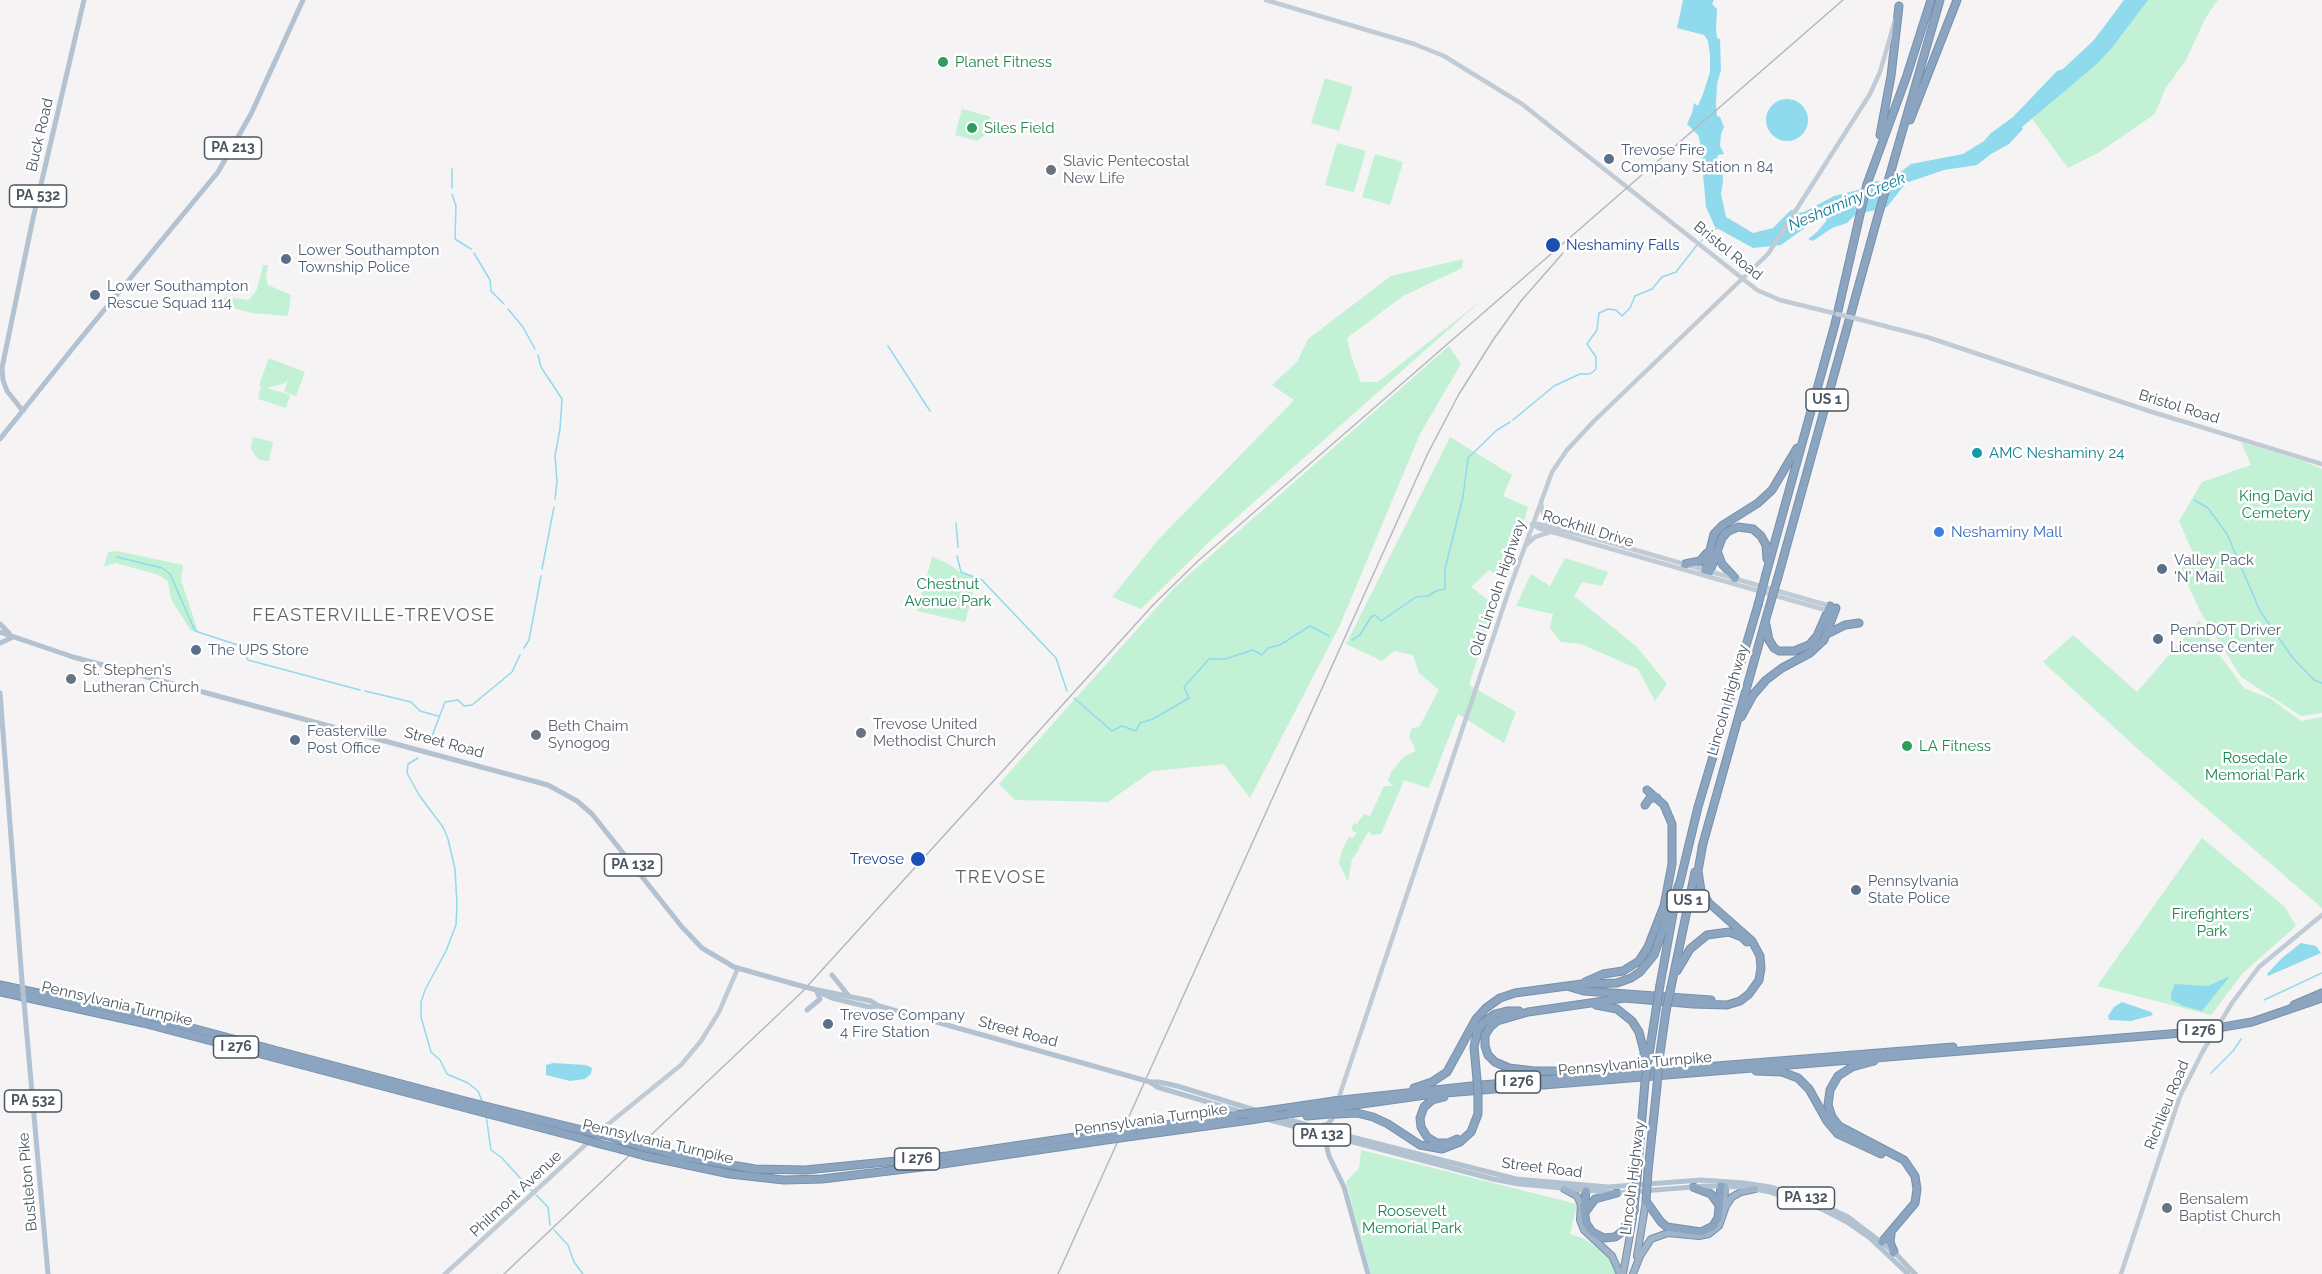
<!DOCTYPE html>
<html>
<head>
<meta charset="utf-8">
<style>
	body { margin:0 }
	canvas { display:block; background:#f5f3f3 }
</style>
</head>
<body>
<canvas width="2322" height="1274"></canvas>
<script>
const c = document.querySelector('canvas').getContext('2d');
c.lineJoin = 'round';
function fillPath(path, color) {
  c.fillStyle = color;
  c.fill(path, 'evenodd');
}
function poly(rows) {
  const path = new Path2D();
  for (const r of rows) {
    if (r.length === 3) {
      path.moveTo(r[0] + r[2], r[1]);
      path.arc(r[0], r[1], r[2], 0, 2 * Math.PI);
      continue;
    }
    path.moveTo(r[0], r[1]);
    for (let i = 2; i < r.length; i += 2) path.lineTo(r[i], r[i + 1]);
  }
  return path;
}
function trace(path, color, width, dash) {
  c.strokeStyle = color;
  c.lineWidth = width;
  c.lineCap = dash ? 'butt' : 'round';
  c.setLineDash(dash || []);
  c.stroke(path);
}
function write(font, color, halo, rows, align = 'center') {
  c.font = font + ' Raleway,sans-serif';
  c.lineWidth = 5;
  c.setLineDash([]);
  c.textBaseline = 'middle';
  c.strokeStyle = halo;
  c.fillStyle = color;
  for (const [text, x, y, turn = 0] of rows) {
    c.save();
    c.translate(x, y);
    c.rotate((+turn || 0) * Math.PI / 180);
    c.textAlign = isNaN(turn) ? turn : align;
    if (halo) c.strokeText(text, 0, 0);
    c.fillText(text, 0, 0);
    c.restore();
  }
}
fillPath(poly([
	[2145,0,2218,0,2206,17,2186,60,2165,89,2155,114,2098,153,2068,168,2032,119,2053,99],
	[1325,78,1353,87,1339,131,1311,123],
	[962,109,991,117,987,133,977,141,955,135],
	[1337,143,1366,151,1354,192,1325,185],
	[1375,154,1403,162,1390,205,1362,197],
	[1463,259,1462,268,1403,296,1347,338,1351,356,1361,382,1378,382,1483,299,1210,541,1141,609,1112,597,1158,540,1294,400,1272,385,1297,362,1308,339,1391,276],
	[263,265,268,265,266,277,268,285,291,295,288,316,252,313,222,305,225,297,249,300,257,289],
	[1449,346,1461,364,1420,434,1340,625,1250,798,1224,764,1152,771,1108,802,1015,800,999,784,1175,587],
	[271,359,305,372,296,396,284,392,288,380,283,384,267,388,290,395,286,408,258,399,261,387,259,385,268,360],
	[253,437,273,442,269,461,260,460,256,457,251,449],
	[1450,437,1512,475,1503,496,1528,507,1507,580,1489,570,1471,587,1495,605,1469,685,1516,712,1504,743,1458,714,1429,788,1404,780,1381,834,1372,835,1369,831,1359,847,1359,850,1352,859,1348,882,1339,863,1342,850,1349,837,1353,838,1357,833,1351,830,1354,823,1357,824,1364,814,1370,816,1384,786,1392,786,1388,780,1391,772,1405,756,1416,751,1409,736,1412,728,1419,727,1439,690,1419,673,1413,655,1394,651,1382,661,1346,644],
	[2241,442,2303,461,2322,469,2322,713,2301,716,2241,677,2200,611,2181,570,2192,551,2179,521,2202,482,2251,465],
	[117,551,183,565,181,580,198,631,191,631,171,599,168,582,162,577,156,574,115,563,104,567,108,552],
	[932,557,949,564,960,572,977,579,965,622,917,611],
	[1565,558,1608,572,1602,586,1582,582,1574,596,1637,647,1667,684,1655,701,1638,669,1581,644,1561,642,1550,628,1553,614,1516,606,1531,574,1550,586],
	[2199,620,2218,653,2244,688,2271,699,2301,721,2322,717,2322,908,2140,751,2043,662,2073,635,2137,692],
	[2202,838,2285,907,2296,926,2243,973,2211,1015,2097,986],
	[1361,1150,1577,1204,1570,1234,1585,1239,1608,1257,1616,1274,1371,1274,1346,1182,1359,1168]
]), '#c3f1d5');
fillPath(poly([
	[1683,0,1714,0,1712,4,1717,9,1716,29,1717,38,1720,39,1721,70,1717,84,1716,104,1717,116,1720,117,1724,127,1721,134,1720,146,1724,154,1718,155,1717,158,1722,166,1723,182,1721,194,1726,217,1753,233,1773,228,1791,210,1799,213,1806,211,1834,196,1862,189,1876,181,1889,181,1911,164,1963,154,1984,141,1991,133,2013,117,2057,71,2063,69,2094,40,2124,0,2148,0,2111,49,2097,64,2022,127,2023,129,2009,144,1991,154,1977,165,1944,170,1906,183,1887,207,1855,215,1847,223,1832,228,1813,241,1808,239,1817,232,1827,220,1825,218,1816,220,1781,245,1753,248,1715,227,1706,207,1700,141,1698,135,1687,124,1692,113,1694,103,1698,106,1703,94,1710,72,1710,55,1708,41,1704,35,1677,28],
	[1787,120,21],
	[2301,943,2316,946,2321,953,2268,976,2267,974,2282,958],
	[2230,976,2202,1011,2183,1006,2171,1000,2171,993,2175,984,2208,986],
	[2122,1002,2151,1012,2153,1015,2131,1021,2109,1020,2108,1016,2114,1007],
	[553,1063,586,1065,592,1068,591,1074,585,1079,570,1081,546,1075,546,1065]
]), '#90daee');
trace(poly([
	[452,188,452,169],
	[452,194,456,206,455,239,471,249],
	[1701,241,1717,228],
	[474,253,490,280,491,291,504,304],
	[508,309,523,327,535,349],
	[888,346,930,411],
	[538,355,541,367,562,399,560,429,555,456,557,481,555,499],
	[1513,420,1554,386,1580,374,1590,374,1596,369,1596,357,1587,344,1597,330,1599,313,1608,309,1616,310,1622,316,1630,308,1635,296,1652,289,1662,277,1676,272,1697,245],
	[2194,500,2208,508,2227,534,2260,611,2292,657,2314,680,2322,683],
	[956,523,958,547],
	[957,556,961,572,982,580,1056,658,1067,691],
	[117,557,162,568,170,574,195,631,241,646,248,660,360,690],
	[542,569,554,507],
	[1352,640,1360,635,1371,617,1375,615,1381,621,1416,597,1428,596,1436,591,1445,589,1445,569,1463,497,1468,458,1497,430,1510,422],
	[524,648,529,640,541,576],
	[365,691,411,702,420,711,438,716],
	[1074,698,1112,731,1122,726,1136,731,1140,723,1153,719,1189,698,1184,687,1209,659,1225,659,1253,650,1262,655,1268,648,1280,645,1310,626,1329,636],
	[429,744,445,702,458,700,464,706,472,705,512,672,520,655],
	[418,758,408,764,407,773,419,795,443,827,448,839,455,869,457,905,456,925,446,951,425,990,421,1002,421,1017,431,1052,440,1060,447,1074,468,1083,478,1091,482,1101],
	[2264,1000,2322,973],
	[2211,1073,2233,1051,2241,1039],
	[486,1115,491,1150,501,1157,532,1191],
	[536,1195,548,1207,550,1225],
	[554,1230,568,1245,574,1262,583,1274]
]), '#90daee', 1.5);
const trunk = poly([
	[1564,1189,1577,1196,1581,1205],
	[1581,1203,1580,1220,1584,1230,1612,1256,1620,1274],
	[1724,1208,1725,1186],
	[1637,1256,1646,1201],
	[1623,1274,1633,1218],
	[1633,1274,1640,1256,1651,1239,1668,1233,1699,1236,1709,1234,1719,1226,1726,1206,1732,1197,1741,1192,1755,1189]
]);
const motorway = poly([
	[1910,120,1957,0],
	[1880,135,1891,76,1899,6],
	[1717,551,1722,564,1735,578],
	[1685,564,1700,561,1707,553],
	[1705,570,1714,534,1723,525,1758,503,1772,490,1797,448],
	[1710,571,1722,538,1727,532,1738,527,1753,529,1761,536,1766,545,1767,559],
	[1766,574,1835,324,1867,184,1906,78,1931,0],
	[1778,577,1876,223,1940,0],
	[1766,625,1769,640,1774,648,1779,651,1794,651,1809,645,1817,636,1830,606],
	[1827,634,1845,625,1859,623],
	[1741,717,1753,695,1766,680,1782,668,1810,653,1824,640,1836,608],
	[1645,805,1650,798,1657,798],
	[1702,847,1769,608],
	[1679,886,1698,807,1758,605],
	[1677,971,1690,949,1707,935,1729,932,1742,937,1747,942],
	[1585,982,1603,974,1623,971,1639,961,1648,947,1664,906,1672,864,1672,824,1664,805,1647,790],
	[0,985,147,1016,469,1102,586,1131],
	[1660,985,1674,908],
	[1570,987,1584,991,1711,1000],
	[1671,987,1695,872],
	[0,992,143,1023,580,1138],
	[1596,1005,1617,1009,1632,1021,1639,1032,1644,1051,1644,1070],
	[2294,1005,2322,993],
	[1659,1060,1666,1011],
	[1648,1061,1656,1010],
	[1874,1061,1852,1067,1838,1076,1830,1090,1828,1105,1832,1117,1839,1126,1904,1160,1915,1176,1917,1189,1915,1203,1882,1242],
	[1603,1071,1534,1071,1509,1068,1495,1062,1488,1055,1485,1046,1485,1035,1490,1027,1497,1021,1528,1012,1625,998,1693,1004,1727,1005,1740,1001,1749,994,1759,980,1761,968,1760,956,1752,941,1709,903,1701,891,1698,871,1703,843],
	[1756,1071,1782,1072,1798,1078,1809,1089,1827,1121,1838,1134,1881,1154],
	[1477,1080,1474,1047,1478,1029,1484,1022,1495,1014,1507,1011,1519,1011],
	[1414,1088,1432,1082,1447,1072,1476,1019,1486,1008,1500,998,1515,993,1582,984,1617,983,1631,978,1640,972,1654,955,1679,884],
	[1444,1097,1432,1100,1424,1107,1420,1118,1421,1127,1427,1137,1437,1143,1448,1143,1457,1139],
	[1342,1100,1481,1085,1953,1047],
	[1340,1107,1433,1094,2194,1032,2252,1022,2322,998],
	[1273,1110,1334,1101],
	[1288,1114,1332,1108],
	[1337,1114,1357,1113,1373,1117,1388,1124,1420,1145,1442,1149,1460,1142,1471,1132,1478,1114,1478,1097],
	[1307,1116,1330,1114],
	[1137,1129,1237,1115],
	[608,1136,627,1142],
	[1134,1136,1250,1120],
	[600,1144,620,1149],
	[654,1149,679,1156,755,1169,805,1170,947,1156,1102,1133],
	[645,1156,730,1174,784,1180,822,1179,922,1167,1099,1141],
	[1648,1171,1657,1086],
	[1637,1178,1645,1081],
	[1693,1187,1711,1194,1719,1205],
	[1586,1191,1584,1209,1586,1223,1592,1232,1604,1238,1615,1237,1626,1229,1634,1211,1635,1197],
	[1646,1201,1661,1222,1667,1227,1701,1232,1713,1226,1718,1218,1721,1186],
	[1586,1211,1595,1199,1617,1193],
	[1891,1234,1890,1242,1894,1252]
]);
trace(trunk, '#7690ad', 8);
trace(motorway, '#7690ad', 9);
trace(poly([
	[1266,0,1414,44,1444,56,1522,104,1757,290,1780,300,1837,314],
	[1854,318,1927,337,2149,411,2322,464],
	[1541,504,1544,517,1551,526],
	[1532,524,1539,524,1597,539,1830,606],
	[1532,524,1538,528,1829,611],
	[1526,545,1535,537,1550,532],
	[2232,1003,2259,967,2322,915],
	[1338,1100,1508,593,1552,472,1567,450,1594,421,1768,254,1870,94,1880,72,1895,20],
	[445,1274,607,1125,681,1065,701,1041,719,1012,738,968],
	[2121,1274,2180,1096,2203,1051]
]), '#c1cbd6', 4.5);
trace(poly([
	[23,411,7,391,3,380,2,368,32,223,84,0],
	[0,439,77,343,218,172,251,114,303,0],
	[0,624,9,633],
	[0,632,73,657,548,785,577,801,592,814,682,927,702,948,734,967,794,984],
	[0,643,13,637],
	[0,693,22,981],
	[832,975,848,995],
	[813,989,871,1001,879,1006,1129,1076],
	[821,993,832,998,869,1007,878,1006],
	[24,1002,48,1274],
	[807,1010,820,999,817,992],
	[1150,1082,1159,1082,1177,1086,1258,1111],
	[1150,1082,1157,1087,1245,1113],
	[1279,1117,1336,1133,1516,1179,1608,1187,1701,1180,1744,1183,1770,1187,1810,1199,1848,1217,1894,1252,1915,1274],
	[1266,1119,1493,1179,1519,1184,1617,1193,1705,1186,1745,1187,1770,1192,1822,1209,1847,1222,1870,1238,1908,1274],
	[1318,1127,1328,1124,1333,1117],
	[1328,1136,1327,1148,1329,1156,1344,1187,1368,1274]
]), '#b3c2d1', 5);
trace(trunk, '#9fb4c9', 6);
trace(motorway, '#8ba5c1', 7);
trace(poly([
	[504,1274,802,992,1154,604,1198,561,1843,0],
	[1058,1274,1428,453,1459,394,1493,340,1521,301,1563,253]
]), '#b5b8bd', 1.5);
const motorwayBridge = poly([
	[1758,605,1766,574],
	[1769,608,1778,577],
	[1656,1010,1660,985],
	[1666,1011,1671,987],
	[1477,1080,1478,1097],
	[1645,1081,1647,1069],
	[1657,1086,1659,1060],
	[1334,1101,1342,1100],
	[1332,1108,1340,1107],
	[1330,1114,1337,1114],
	[1237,1115,1273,1110],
	[1250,1120,1288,1114],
	[586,1131,608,1136],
	[1102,1133,1137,1129],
	[580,1138,600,1144],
	[1099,1141,1134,1136],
	[627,1142,654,1149],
	[620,1149,645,1156],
	[1635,1197,1637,1178],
	[1646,1201,1648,1171]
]);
trace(motorwayBridge, '#7690ad', 9, []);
trace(poly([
	[1837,314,1854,318],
	[2203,1051,2232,1003]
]), '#c1cbd6', 4.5);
trace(poly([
	[22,981,24,1002],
	[794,984,813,989],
	[1129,1076,1150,1082]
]), '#b3c2d1', 5);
trace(motorwayBridge, '#8ba5c1', 7);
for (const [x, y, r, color] of [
	[943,62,6,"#2e9e5b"],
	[972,128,6,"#2e9e5b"],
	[1609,159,6,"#5c6f8a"],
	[1051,170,6,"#6b7280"],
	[1553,245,8,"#1a4fb4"],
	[286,259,6,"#5c6f8a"],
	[95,295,6,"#5c6f8a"],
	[1977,453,6,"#0f9aa8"],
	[1939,532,6,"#3f7fe0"],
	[2162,569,6,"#5c6f8a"],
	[2158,639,6,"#5c6f8a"],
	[196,650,6,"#5c6f8a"],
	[71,679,6,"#6b7280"],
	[861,733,6,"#6b7280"],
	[536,735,6,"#6b7280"],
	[295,740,6,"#5c6f8a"],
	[1907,746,6,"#2e9e5b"],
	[918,859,8,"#1a4fb4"],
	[1856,890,6,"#5c6f8a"],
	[828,1024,6,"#5c6f8a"],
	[2167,1208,6,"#6b7280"]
]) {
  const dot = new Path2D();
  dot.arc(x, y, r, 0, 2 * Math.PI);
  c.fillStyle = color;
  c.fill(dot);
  trace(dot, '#fff', 2);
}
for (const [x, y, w] of [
	[233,148,57],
	[38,196,57],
	[1827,400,42],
	[633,865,57],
	[1688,901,42],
	[2200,1031,45],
	[236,1047,45],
	[1518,1082,45],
	[33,1101,57],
	[1322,1135,57],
	[917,1159,45],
	[1806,1198,57]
]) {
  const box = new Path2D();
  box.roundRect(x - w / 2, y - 11, w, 22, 4.5);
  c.fillStyle = '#fff';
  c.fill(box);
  trace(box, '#4a5661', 1.5);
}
write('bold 14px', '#4a5661', null, [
	["PA 213",233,148],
	["PA 532",38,196],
	["US 1",1827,400],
	["PA 132",633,865],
	["US 1",1688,901],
	["I 276",2200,1031],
	["I 276",236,1047],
	["I 276",1518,1082],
	["PA 532",33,1101],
	["PA 132",1322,1135],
	["I 276",917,1159],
	["PA 132",1806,1198]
]);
write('15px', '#27864d', '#fff', [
	["Planet Fitness",955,62],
	["Siles Field",984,128],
	["LA Fitness",1919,746]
], 'left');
write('15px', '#4a5661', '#fff', [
	["Buck Road",40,135,-77],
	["Bristol Road",1728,251,39],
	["Bristol Road",2179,407,17],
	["Rockhill Drive",1588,529,17],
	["Old Lincoln Highway",1498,588,-71],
	["Lincoln Highway",1728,700,-74],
	["Street Road",444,743,15],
	["Pennsylvania Turnpike",117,1004,13],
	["Street Road",1018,1032,15],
	["Pennsylvania Turnpike",1635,1064,-5],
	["Richlieu Road",2167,1105,-68],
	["Pennsylvania Turnpike",1151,1120,-8],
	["Pennsylvania Turnpike",658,1142,13],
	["Street Road",1542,1168,7],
	["Lincoln Highway",1633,1178,-83],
	["Bustleton Pike",28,1182,-95],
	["Philmont Avenue",516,1194,-43]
]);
write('15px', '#4e5e75', '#fff', [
	["Trevose Fire",1621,150],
	["Company Station n 84",1621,167],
	["Lower Southampton",298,250],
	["Township Police",298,267],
	["Lower Southampton",107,286],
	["Rescue Squad 114",107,303],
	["Valley Pack",2174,560],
	["'N' Mail",2174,577],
	["PennDOT Driver",2170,630],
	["License Center",2170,647],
	["The UPS Store",208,650],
	["Feasterville",307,731],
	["Post Office",307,748],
	["Pennsylvania",1868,881],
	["State Police",1868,898],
	["Trevose Company",840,1015],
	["4 Fire Station",840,1032]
], 'left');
write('15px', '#5b616d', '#fff', [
	["Slavic Pentecostal",1063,161],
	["New Life",1063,178],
	["St. Stephen's",83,670],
	["Lutheran Church",83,687],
	["Trevose United",873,724],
	["Methodist Church",873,741],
	["Beth Chaim",548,726],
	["Synogog",548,743],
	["Bensalem",2179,1199],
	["Baptist Church",2179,1216]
], 'left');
write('15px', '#164399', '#fff', [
	["Neshaminy Falls",1566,245],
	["Trevose",904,859,"right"]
], 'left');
write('15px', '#0d838f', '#fff', [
	["AMC Neshaminy 24",1989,453]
], 'left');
write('15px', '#17864f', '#fff', [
	["King David",2276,496],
	["Cemetery",2276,513],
	["Chestnut",948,584],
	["Avenue Park",948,601],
	["Rosedale",2255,758],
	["Memorial Park",2255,775],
	["Firefighters'",2212,914],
	["Park",2212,931],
	["Roosevelt",1412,1211],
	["Memorial Park",1412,1228]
]);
write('15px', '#366cbe', '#fff', [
	["Neshaminy Mall",1951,532]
], 'left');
write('italic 16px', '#0c7c9b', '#fff', [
	["Neshaminy Creek",1847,202,-23]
]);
c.letterSpacing = '1.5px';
write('18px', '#5f6368', '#fff', [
	["FEASTERVILLE-TREVOSE",374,616],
	["TREVOSE",1001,878]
]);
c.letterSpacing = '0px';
</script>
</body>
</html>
